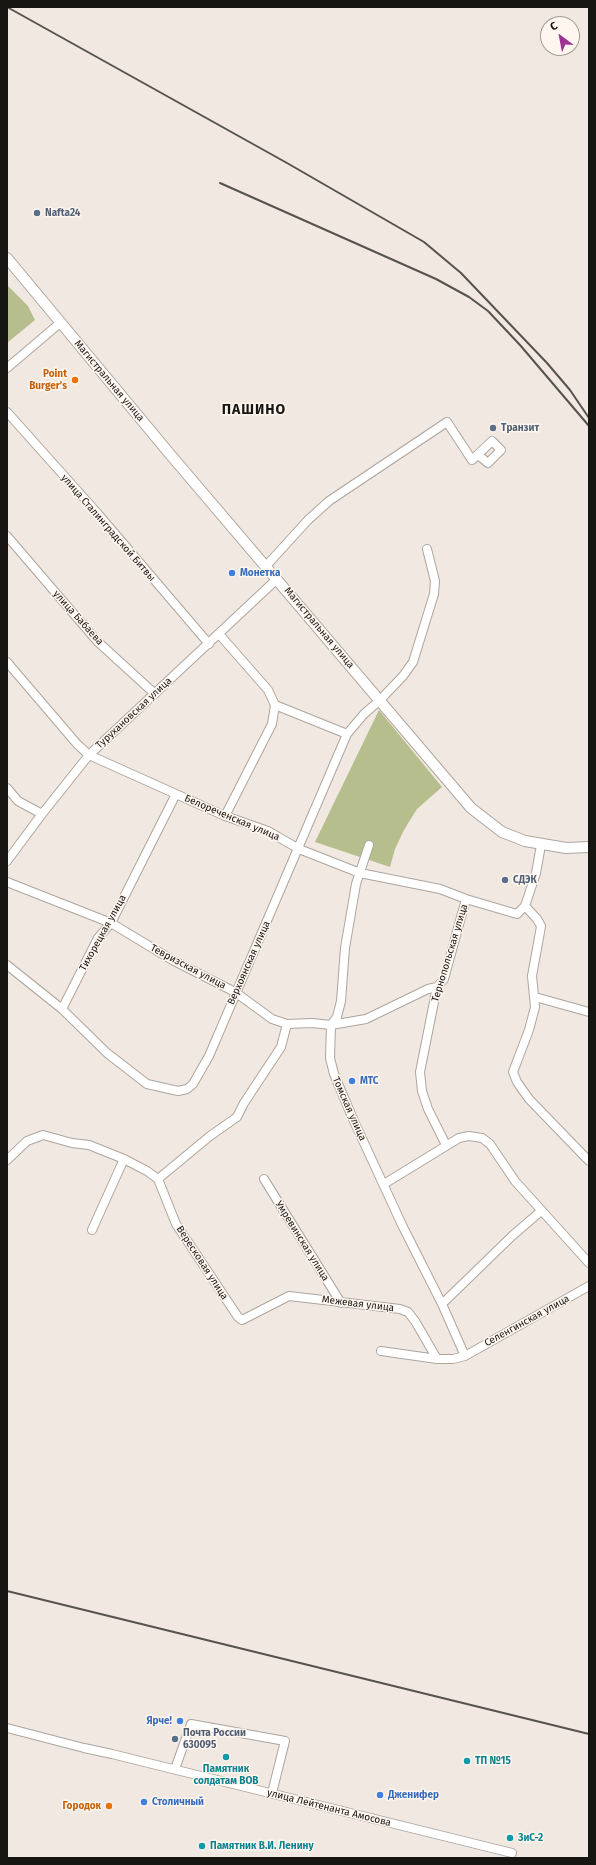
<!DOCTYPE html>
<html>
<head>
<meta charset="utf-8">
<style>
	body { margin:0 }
	#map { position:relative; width:596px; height:1865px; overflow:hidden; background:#f1e9e1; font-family:"Fira Sans",sans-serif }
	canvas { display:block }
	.frame { position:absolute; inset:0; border:8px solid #181613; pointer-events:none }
	.north { position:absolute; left:540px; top:16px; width:40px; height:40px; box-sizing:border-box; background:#fef6ef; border:1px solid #a29c97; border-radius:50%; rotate:328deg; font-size:11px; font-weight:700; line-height:16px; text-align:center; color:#181613 }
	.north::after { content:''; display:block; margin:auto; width:14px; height:18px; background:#9e3292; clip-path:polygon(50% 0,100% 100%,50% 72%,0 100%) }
</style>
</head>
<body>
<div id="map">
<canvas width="596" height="1865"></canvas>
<div class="frame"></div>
<div class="north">С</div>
</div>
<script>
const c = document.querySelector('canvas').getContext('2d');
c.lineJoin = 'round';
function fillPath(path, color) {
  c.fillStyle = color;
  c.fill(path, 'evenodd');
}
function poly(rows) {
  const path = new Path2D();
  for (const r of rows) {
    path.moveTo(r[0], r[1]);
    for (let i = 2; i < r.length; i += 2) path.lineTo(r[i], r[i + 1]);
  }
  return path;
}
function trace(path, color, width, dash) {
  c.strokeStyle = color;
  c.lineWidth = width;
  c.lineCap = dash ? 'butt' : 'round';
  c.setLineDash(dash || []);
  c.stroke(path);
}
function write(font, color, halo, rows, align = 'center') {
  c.font = font + ' "Fira Sans",sans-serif';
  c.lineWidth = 3;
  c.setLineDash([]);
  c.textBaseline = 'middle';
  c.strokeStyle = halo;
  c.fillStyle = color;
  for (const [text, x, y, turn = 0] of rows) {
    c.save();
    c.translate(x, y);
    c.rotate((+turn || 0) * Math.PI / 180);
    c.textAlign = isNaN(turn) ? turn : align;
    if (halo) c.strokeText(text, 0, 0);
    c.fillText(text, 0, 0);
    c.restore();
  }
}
fillPath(poly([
	[7,285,28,306,35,320,7,343],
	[379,710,442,787,417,809,404,830,395,849,390,867,315,842]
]), '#b7be8d');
const minor = poly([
	[7,368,60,323],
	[7,412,99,515,209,644],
	[7,536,97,641,155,694],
	[266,566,308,520,329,501,447,422,472,460,492,441,501,450,488,463,478,455],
	[219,634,268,690,275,705,272,724,225,816],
	[7,662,77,744,89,755,225,816,268,831,299,849,360,873,440,889,466,899,517,914,525,906,536,873,541,845],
	[275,705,347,734],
	[7,788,18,801,42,814],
	[369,845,356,884,345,948,341,1001,337,1017,331,1025,330,1058,334,1074,353,1119,403,1227,442,1304,465,1356],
	[7,861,42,814,89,755,277,579],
	[7,882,111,923,174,961,235,992,272,1019,287,1024,312,1023,331,1025,366,1019,428,989,437,987],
	[525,906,537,919,541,926,540,932,532,976,535,1007,529,1030,513,1072,517,1082,529,1099,589,1161],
	[7,965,62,1009,98,938,111,923,176,794],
	[535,997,589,1012],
	[62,1009,107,1053,147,1084,178,1091,187,1089,193,1084,209,1056,347,734,364,714,380,700,403,676,413,662,434,594,435,581,427,549],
	[446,1145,428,1109,422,1091,420,1072,437,987,444,979,466,899],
	[7,1160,27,1141,43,1135,72,1143,89,1145,124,1159,147,1171,158,1179,176,1224,238,1317,242,1320,289,1296,400,1309,408,1312,415,1321,437,1359],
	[158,1179,210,1136,237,1117,244,1103,281,1047,287,1024],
	[264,1179,341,1303],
	[384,1184,459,1138,469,1136,482,1138,490,1144,515,1181,589,1263],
	[92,1230,124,1159],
	[442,1304,512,1236,541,1211],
	[381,1351,437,1359,453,1359,465,1356,589,1286],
	[7,1728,84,1748,112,1754,512,1853],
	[175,1769,191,1724,285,1741,272,1793]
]);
const major = poly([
	[7,258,169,453,471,808,502,832,525,841,566,848,589,847]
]);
trace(minor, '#aca59e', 10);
trace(major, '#aca59e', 12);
trace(minor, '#fff', 8);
trace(major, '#fff', 10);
trace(poly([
	[7,7,287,163,424,242,461,273,547,363,570,390,589,418],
	[220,183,436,279,469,297,488,311,520,345,589,426],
	[7,1591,589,1734]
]), '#56524e', 2);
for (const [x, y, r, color] of [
	[37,213,4,"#5c6f8a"],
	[75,380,4,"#e8710a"],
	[493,428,4,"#5c6f8a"],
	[232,573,4,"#3f7fe0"],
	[505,880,4,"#5c6f8a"],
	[352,1081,4,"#3f7fe0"],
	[180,1721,4,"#3f7fe0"],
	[175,1739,4,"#5c6f8a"],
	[226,1757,4,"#0f9aa8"],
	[467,1761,4,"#0f9aa8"],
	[380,1795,4,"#3f7fe0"],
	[144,1802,4,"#3f7fe0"],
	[109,1806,4,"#e8710a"],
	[510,1838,4,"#0f9aa8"],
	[202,1846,4,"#0f9aa8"]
]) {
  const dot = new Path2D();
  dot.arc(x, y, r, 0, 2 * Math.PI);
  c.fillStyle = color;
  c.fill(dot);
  trace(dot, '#fef6ef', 1.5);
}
write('bold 10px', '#4e5e75', '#fef6ef', [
	["Nafta24",45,213],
	["Транзит",501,428],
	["СДЭК",513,880],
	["Почта России",183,1733],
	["630095",183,1745]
], 'left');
write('bold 10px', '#c56008', '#fef6ef', [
	["Point",67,374],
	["Burger’s",67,386],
	["Городок",101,1806]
], 'right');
write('10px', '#181613', '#fef6ef', [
	["Магистральная улица",109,381,50],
	["улица Сталинградской Битвы",108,528,49],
	["улица Бабаева",78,618,48],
	["Магистральная улица",319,628,50],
	["Турухановская улица",134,713,-43],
	["Белореченская улица",232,818,23],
	["Тихорецкая улица",103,933,-61],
	["Тернопольская улица",450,953,-73],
	["Верхоянская улица",249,963,-66],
	["Тевризская улица",188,967,28],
	["Томская улица",349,1109,66],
	["Умревинская улица",302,1241,58],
	["Вересковая улица",202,1263,57],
	["Межевая улица",358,1304,7],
	["Селенгинская улица",527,1321,-29],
	["улица Лейтенанта Амосова",329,1808,14]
]);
write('bold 10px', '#366cbe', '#fef6ef', [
	["Монетка",240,573],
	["МТС",360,1081],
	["Ярче!",172,1721,"right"],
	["Дженифер",388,1795],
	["Столичный",152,1802]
], 'left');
write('bold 10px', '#0d838f', '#fef6ef', [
	["ТП №15",475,1761],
	["Памятник",226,1769,"center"],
	["солдатам ВОВ",226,1781,"center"],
	["ЗиС-2",518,1838],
	["Памятник В.И. Ленину",210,1846]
], 'left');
c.letterSpacing = '1px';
write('bold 14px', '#181613', '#fef6ef', [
	["ПАШИНО",254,410]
]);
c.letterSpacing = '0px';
</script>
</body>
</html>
